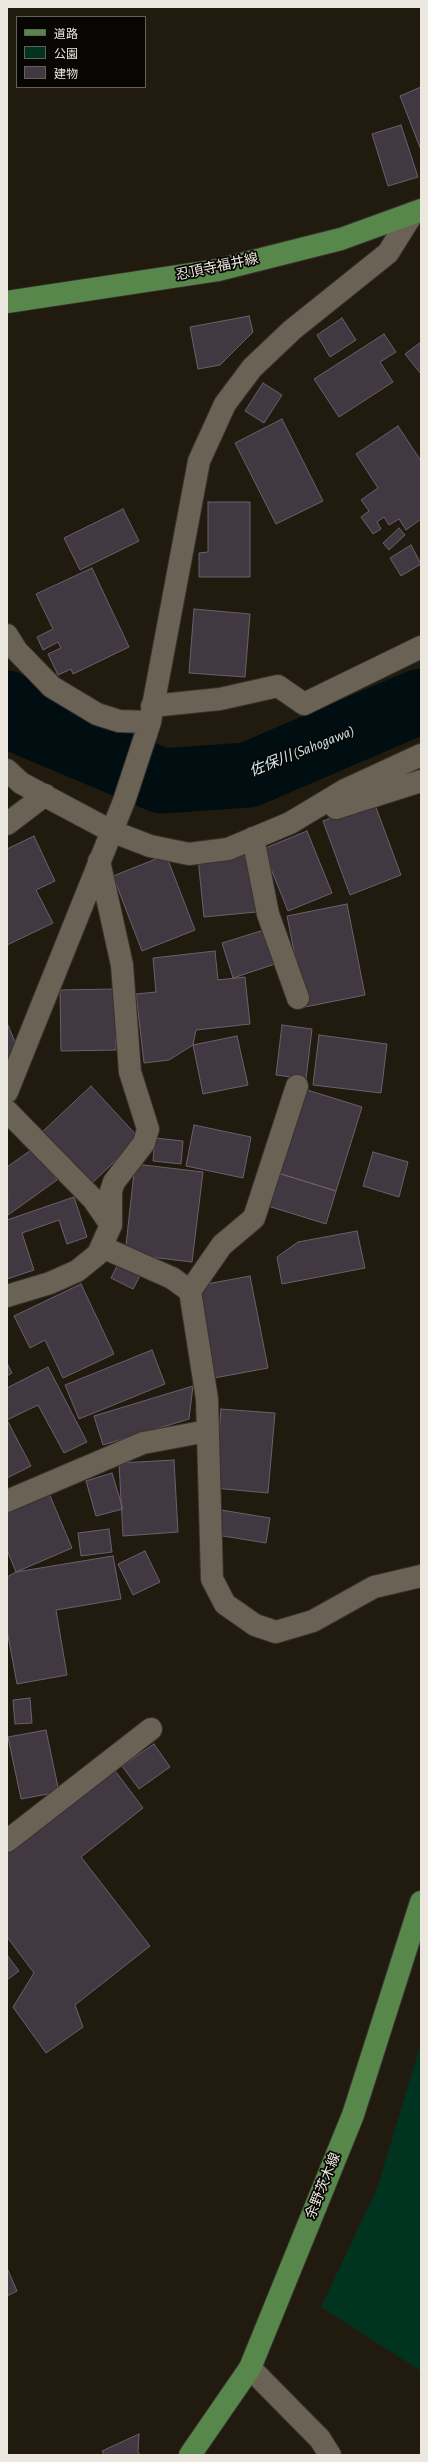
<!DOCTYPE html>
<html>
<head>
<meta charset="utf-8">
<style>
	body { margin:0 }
	#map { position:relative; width:428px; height:2462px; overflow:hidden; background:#211b0f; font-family:"Alegreya Sans","Noto Sans JP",sans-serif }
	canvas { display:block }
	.frame { position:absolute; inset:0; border:8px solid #ece8e0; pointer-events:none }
	.legend { position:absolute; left:16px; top:16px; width:130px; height:72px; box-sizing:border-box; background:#080603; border:1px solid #63605b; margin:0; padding:5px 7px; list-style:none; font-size:12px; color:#ece8e0 }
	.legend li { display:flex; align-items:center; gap:8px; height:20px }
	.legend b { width:20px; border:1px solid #63605b }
</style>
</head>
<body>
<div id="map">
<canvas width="428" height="2462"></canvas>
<div class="frame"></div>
<ul class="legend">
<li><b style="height:5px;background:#58874b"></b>道路</li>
<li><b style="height:11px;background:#003420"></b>公園</li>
<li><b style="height:11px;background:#423842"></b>建物</li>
</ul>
</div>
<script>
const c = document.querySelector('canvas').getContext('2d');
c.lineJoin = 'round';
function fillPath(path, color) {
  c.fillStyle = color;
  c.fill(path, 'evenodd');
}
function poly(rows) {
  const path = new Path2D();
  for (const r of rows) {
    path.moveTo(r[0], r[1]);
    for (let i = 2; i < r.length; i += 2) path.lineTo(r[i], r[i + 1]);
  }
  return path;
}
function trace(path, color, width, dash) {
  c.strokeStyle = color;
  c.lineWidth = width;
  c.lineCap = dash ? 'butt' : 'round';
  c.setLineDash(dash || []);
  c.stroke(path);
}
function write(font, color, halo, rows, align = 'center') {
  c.font = font + ' "Alegreya Sans","Noto Sans JP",sans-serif';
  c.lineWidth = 3.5;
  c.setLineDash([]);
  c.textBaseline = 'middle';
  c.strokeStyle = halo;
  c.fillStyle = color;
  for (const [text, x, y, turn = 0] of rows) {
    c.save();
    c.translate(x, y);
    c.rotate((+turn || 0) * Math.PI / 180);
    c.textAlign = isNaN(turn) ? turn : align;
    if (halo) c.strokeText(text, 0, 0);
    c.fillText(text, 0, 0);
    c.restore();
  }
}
fillPath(poly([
	[421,2043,421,2371,321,2307,377,2189]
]), '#003420');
trace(poly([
	[7,703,22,722,162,781,248,775,421,701]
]), '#000d11', 65);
const building = poly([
	[421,87,421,150,400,96,421,87],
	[401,125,418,177,388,186,372,134,401,125],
	[249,316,253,332,220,365,198,369,190,327,249,316],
	[342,318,356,340,330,357,317,335,342,318],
	[384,334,396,352,380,362,393,382,339,417,314,379,384,334],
	[421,342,421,374,405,354,421,342],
	[263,383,282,395,264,423,245,411,263,383],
	[282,419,323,501,276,524,235,443,282,419],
	[398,426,421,461,421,519,406,530,399,519,389,525,384,517,377,522,381,529,373,534,361,517,369,511,361,500,378,488,356,454,398,426],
	[208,502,250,502,250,577,199,577,199,553,208,552,208,502],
	[123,509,139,541,80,570,64,538,123,509],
	[399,528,405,535,389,550,383,543,399,528],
	[411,545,421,564,401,576,390,558,411,545],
	[92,568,129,647,73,674,71,669,58,675,48,654,61,648,58,642,43,650,37,637,53,629,36,594,92,568],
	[194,609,250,614,245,677,189,673,194,609],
	[374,802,401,875,350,895,323,821,374,802],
	[307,831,332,893,288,911,263,849,307,831],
	[34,836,55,881,36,890,53,923,7,945,7,849,34,836],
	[249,854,256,912,204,917,198,859,249,854],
	[166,855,195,930,142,951,113,876,166,855],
	[347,904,365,995,305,1007,287,916,347,904],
	[264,930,275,964,233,978,222,943,264,930],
	[215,951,218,980,245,977,250,1024,196,1030,193,1045,169,1060,144,1063,136,994,156,992,153,958,215,951],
	[115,989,116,1050,61,1051,60,990,115,989],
	[7,1023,18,1049,7,1073,7,1023],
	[282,1025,312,1029,306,1079,276,1075,282,1025],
	[319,1035,387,1044,381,1093,313,1085,319,1035],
	[237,1036,248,1085,203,1094,193,1045,237,1036],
	[91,1086,139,1138,88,1187,39,1135,91,1086],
	[304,1089,362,1107,336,1191,278,1173,304,1089],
	[194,1125,251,1137,243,1178,186,1166,194,1125],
	[155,1138,183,1141,181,1164,153,1161,155,1138],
	[34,1148,57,1180,8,1215,7,1167,34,1148],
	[373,1152,408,1162,399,1197,363,1186,373,1152],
	[135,1164,203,1172,192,1262,125,1254,135,1164],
	[278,1173,336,1191,326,1224,268,1206,278,1173],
	[74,1197,87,1237,67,1244,59,1220,22,1233,34,1270,7,1279,7,1220,74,1197],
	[357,1231,365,1268,282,1284,277,1257,298,1242,357,1231],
	[119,1262,141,1274,133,1289,111,1278,119,1262],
	[250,1276,268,1368,214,1378,196,1286,250,1276],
	[81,1284,114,1354,63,1378,45,1340,30,1348,14,1316,81,1284],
	[152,1350,165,1384,79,1419,65,1385,152,1350],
	[7,1363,12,1373,7,1376,7,1363],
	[48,1367,87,1442,64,1453,38,1405,7,1420,31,1466,7,1478,7,1388,48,1367],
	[193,1386,189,1419,103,1445,94,1416,193,1386],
	[221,1409,275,1413,268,1493,214,1488,221,1409],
	[174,1460,178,1532,123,1536,119,1463,174,1460],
	[112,1473,123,1509,96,1516,86,1481,112,1473],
	[48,1491,72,1548,16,1572,7,1550,7,1508,48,1491],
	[221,1510,270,1518,266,1543,217,1535,221,1510],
	[109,1529,112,1552,81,1556,78,1533,109,1529],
	[145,1551,160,1582,133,1595,118,1564,145,1551],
	[113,1556,121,1599,56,1610,67,1675,17,1684,7,1630,7,1577,16,1572,113,1556],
	[30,1698,32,1723,15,1724,13,1700,30,1698],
	[46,1730,59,1792,21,1799,8,1737,46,1730],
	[154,1744,170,1767,139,1789,122,1766,154,1744],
	[113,1768,143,1808,81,1857,150,1946,75,2005,83,2027,46,2053,13,2007,34,1973,7,1937,7,1850,113,1768],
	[7,1955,19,1971,7,1980,7,1955],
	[7,2268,17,2291,7,2296,7,2268],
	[139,2434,138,2452,140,2455,104,2455,102,2451,139,2434]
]);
fillPath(building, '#423842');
trace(building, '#6b606b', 1);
const minor = poly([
	[7,635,17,651,52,687,97,714,119,721,150,722],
	[152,706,220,699,278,686,304,704,421,647],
	[7,770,21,783,111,831,150,846,189,854,228,849,290,823,345,790,421,755],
	[336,808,421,781],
	[7,824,45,795],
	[253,838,268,914,298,998],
	[297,1086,254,1218,222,1245,190,1291,207,1399,212,1579,225,1604,255,1625,276,1632,313,1621,374,1587,421,1576],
	[7,1092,124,801,150,722,199,461,225,404,252,368,292,330,388,253,413,213],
	[7,1111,93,1199,111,1225],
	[102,1247,172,1278,190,1291],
	[7,1296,50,1283,77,1271,98,1254,111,1225,111,1191,114,1182,144,1143,148,1129,130,1072,122,965,99,861],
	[7,1501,143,1443,207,1431],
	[7,1841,151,1729],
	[250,2368,320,2439,330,2455]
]);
const major = poly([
	[7,302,218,270,341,239,421,210],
	[190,2455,250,2368,353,2115,421,1902]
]);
trace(minor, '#37332e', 24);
trace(major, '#37332e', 24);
trace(minor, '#696255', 22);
trace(major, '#58874b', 22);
write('14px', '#ece8e0', '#080603', [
	["忍頂寺福井線",217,267,-12],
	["余野茨木線",323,2186,-68]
]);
write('italic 15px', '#cde8f1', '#080603', [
	["佐保川 (Sahogawa)",302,751,-22]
]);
</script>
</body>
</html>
